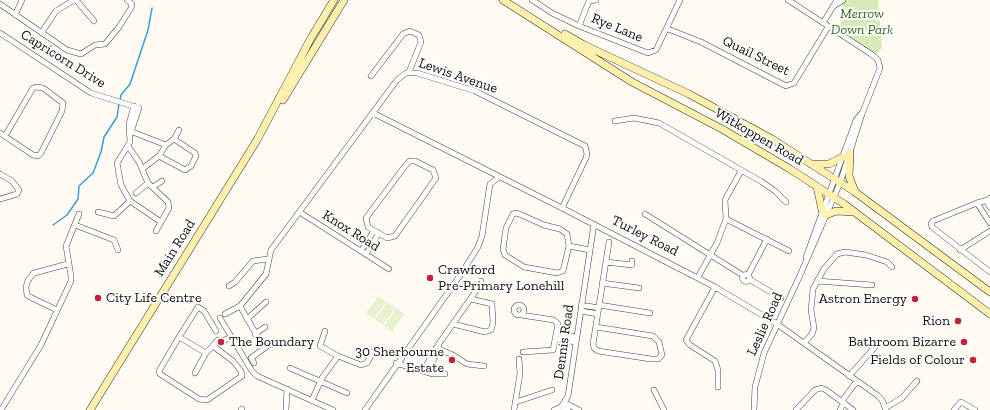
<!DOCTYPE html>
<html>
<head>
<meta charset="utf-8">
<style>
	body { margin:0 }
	canvas { display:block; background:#fffbf2 }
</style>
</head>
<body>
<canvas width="990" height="410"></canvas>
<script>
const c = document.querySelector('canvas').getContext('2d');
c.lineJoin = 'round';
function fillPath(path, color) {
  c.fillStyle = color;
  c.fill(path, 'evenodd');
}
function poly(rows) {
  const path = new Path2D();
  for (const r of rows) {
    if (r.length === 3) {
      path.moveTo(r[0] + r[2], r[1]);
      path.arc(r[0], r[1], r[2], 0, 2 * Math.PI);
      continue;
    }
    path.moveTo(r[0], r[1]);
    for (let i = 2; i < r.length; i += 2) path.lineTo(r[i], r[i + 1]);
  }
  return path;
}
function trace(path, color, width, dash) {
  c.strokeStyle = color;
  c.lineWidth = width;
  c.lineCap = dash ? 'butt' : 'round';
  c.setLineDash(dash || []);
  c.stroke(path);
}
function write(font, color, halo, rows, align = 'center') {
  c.font = font + ' "Zilla Slab",serif';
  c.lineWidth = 4;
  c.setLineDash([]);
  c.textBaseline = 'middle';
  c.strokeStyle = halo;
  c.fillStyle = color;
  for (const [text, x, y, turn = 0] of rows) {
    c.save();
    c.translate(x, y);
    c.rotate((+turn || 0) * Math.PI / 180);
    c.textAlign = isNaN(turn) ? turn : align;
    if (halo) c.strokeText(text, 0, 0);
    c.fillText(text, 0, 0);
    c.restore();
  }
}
fillPath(poly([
	[844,0,878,0,882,47,877,55,837,29,844,18,841,4]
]), '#d7ebba');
fillPath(poly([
	[378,296,386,302,374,319,366,313],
	[387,302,395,308,383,325,375,320],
	[396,308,404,314,392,332,384,326]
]), '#e7f2cc');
trace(poly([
	[120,100,121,95,130,84,148,30,152,8],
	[53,225,67,215,78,199,79,186,93,173,101,152,104,137,117,117,119,104]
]), '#3a9fd0', 1.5);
const minor = poly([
	[76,0,94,21],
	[532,0,552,13,579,26,648,53,656,50,680,0],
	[788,0,871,54,878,60,880,68,862,114,840,183,801,273],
	[589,1,596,0],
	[0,4,67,50,81,54,95,45,105,44,119,27,131,8,132,4,127,0],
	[834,6,843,0],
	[15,15,22,0],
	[823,23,837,0],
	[579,26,589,1],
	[668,29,701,42,786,86,794,83,828,27],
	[42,32,56,11,74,0],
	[0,33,91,93,139,108,130,135],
	[371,76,403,34,410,31,419,35,421,42,409,72],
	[373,113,562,208,715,287,777,324,877,395,882,400,886,410],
	[615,121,634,118,659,123,762,182,775,191,786,202],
	[130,131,166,145],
	[0,133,33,155,38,156,41,153,62,111,63,103,43,88,36,87,33,88,5,136],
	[128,146,139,162,148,183],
	[159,156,166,145,174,139],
	[410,161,415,161,433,170,436,178,395,236,387,238,368,227,366,218,405,166,410,161],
	[142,169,159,156,185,170,191,166,196,156,195,153,174,139,179,130],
	[0,174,12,181,19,190,17,194,0,199],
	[153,187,162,181],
	[136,193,148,183,168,202,169,208,161,222],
	[990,198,988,204,990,207],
	[130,201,161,222,156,231],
	[977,203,988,200],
	[98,212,114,216,130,201,121,185,117,163,130,142,129,124,134,106],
	[301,213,389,269],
	[517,213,544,225,560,229,567,234,569,246,563,271,557,273,524,267,505,255,503,249,506,228,513,214,517,213],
	[645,214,744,276],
	[726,219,725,200,741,171],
	[990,223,977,203,933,221,931,224,932,227,990,272],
	[75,225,114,240,118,250],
	[569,246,590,250],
	[960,250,990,231],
	[361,251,374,231],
	[366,254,379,233],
	[806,257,856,120,861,114],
	[606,262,632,265,632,261],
	[746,278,3.5],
	[748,275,767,239],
	[698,277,717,243,726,219,789,251],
	[749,279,781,298],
	[817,281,872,285],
	[602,283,639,288],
	[229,286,235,282,253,261,268,259],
	[715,287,686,340,690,345,715,361,718,370,718,387],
	[581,305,599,308],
	[599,305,650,313],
	[519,310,5],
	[57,310,30,297,27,295,26,287,28,280,34,273,68,264],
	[581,311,598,314],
	[225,314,240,306],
	[521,315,554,320,558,324,553,350,523,352],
	[220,318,252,371,257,376,333,410],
	[247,319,266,302],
	[453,324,485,332,491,330,493,323,492,304,471,299],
	[596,327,653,336,659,342,662,355,658,359,651,359,598,351,594,348,593,344,609,242],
	[325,331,320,346,338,356],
	[255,334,265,327],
	[557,334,577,337],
	[179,337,198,307,204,311,216,331],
	[556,339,576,342],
	[223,341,231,337],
	[804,343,812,334,814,328,811,310,813,289,824,269,837,254,845,252,866,255,887,262,892,267],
	[264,348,240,306,266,274,271,250,397,80,406,73,417,73,475,91,585,146,587,154,586,158,562,208],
	[436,348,453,355,467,364,484,366],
	[206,353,179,337,159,371,160,374,199,399,207,400,242,376,241,371,233,361,213,346],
	[254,363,251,358,274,341],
	[396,363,433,374,445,374],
	[290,368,347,393],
	[423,371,438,345,478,288,481,281],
	[428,372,439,348],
	[195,373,206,353,218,340],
	[849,376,875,347],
	[654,390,664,410],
	[312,400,322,378,338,356,361,365,367,363,373,352],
	[842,401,857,381],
	[516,402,552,390],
	[565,403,579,410],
	[561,407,568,410],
	[885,408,902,398,917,381],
	[1,410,41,345,71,281,71,276,66,246,79,214],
	[241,410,242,409],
	[286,410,287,389],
	[365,410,461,274,478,247,482,236,490,184,499,177],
	[514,410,520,374,519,359],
	[554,410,561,407,568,396,594,224],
	[754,410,755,387,764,353,802,271],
	[796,410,815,390,821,388,826,390,853,410],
	[840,410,844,403],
	[954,410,961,402,975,410]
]);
const secondary = poly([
	[503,0,632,82,722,129,790,169,844,204,990,314],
	[565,34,584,45,689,94,772,139,855,192,990,292],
	[283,100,344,0],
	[850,153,849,176,855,192],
	[811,164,829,164,843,157],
	[817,187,822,210],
	[826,215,836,211,853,212],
	[90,410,257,140,311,38,334,0]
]);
trace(minor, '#424242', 6);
trace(secondary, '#313131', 8);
trace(minor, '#fff', 5);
trace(secondary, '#fff0ad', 7);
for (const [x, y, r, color] of [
	[430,278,4,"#c32336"],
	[98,298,4,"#c32336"],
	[915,299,4,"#c32336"],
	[958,321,4,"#c32336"],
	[221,342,4,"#c32336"],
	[964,342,4,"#c32336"],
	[452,360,4,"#c32336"],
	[973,360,4,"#c32336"]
]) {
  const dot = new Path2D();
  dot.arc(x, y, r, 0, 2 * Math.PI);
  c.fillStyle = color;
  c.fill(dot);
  trace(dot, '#fff', 1.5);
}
write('italic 14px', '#326a1d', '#fff', [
	["Merrow",862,14],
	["Down Park",862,30]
]);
write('14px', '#0f0f0f', '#fff', [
	["Rye Lane",617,28,22],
	["Quail Street",756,56,26],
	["Capricorn Drive",63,59,32],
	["Lewis Avenue",458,76,19],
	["Witkoppen Road",759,137,30],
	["Knox Road",351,231,32],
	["Turley Road",645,236,27],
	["Main Road",175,248,-58],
	["Leslie Road",765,324,-66],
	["Dennis Road",564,342,-82]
]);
write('14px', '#0f0f0f', '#fff', [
	["Crawford",438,270,"left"],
	["Pre-Primary Lonehill",438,286,"left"],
	["City Life Centre",106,298,"left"],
	["Astron Energy",907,299],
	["Rion",950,321],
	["The Boundary",229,342,"left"],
	["Bathroom Bizarre",956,342],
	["30 Sherbourne",444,352],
	["Estate",444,368],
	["Fields of Colour",965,360]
], 'right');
</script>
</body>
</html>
